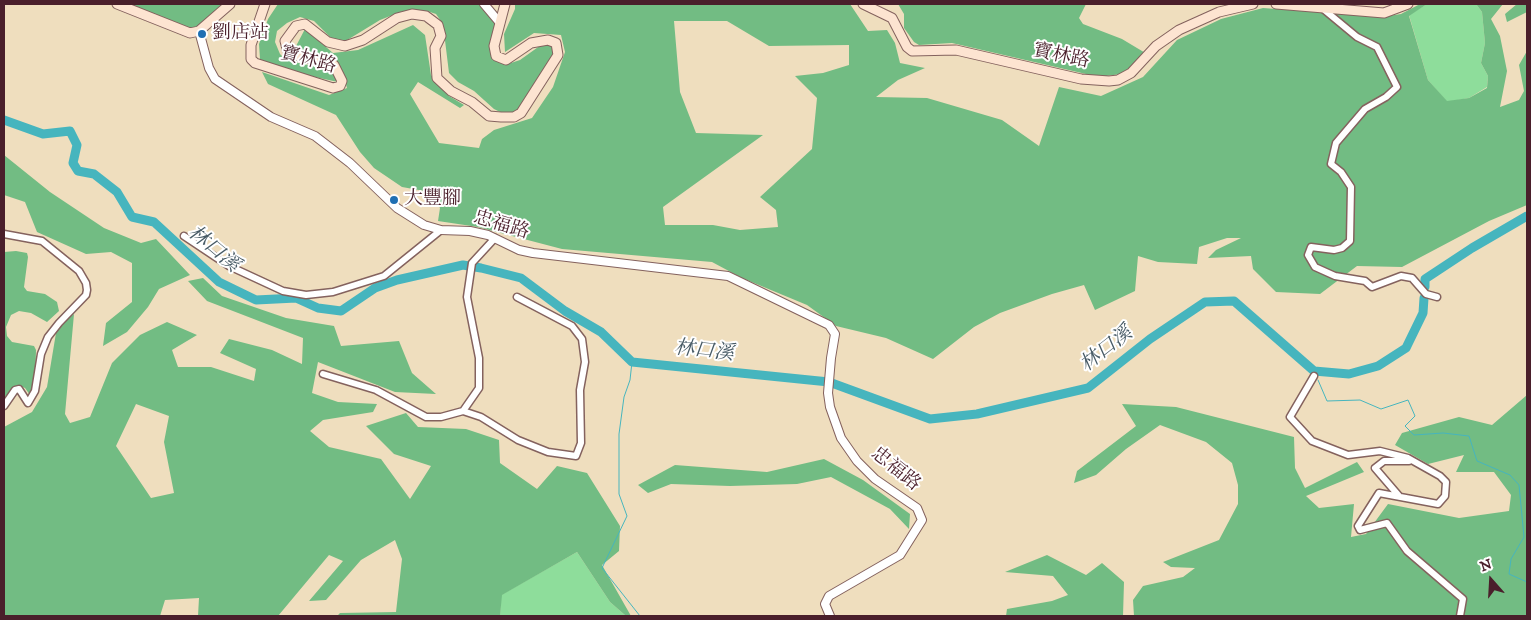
<!DOCTYPE html>
<meta charset="utf-8">
<style>
body{margin:0}
#map{position:relative;width:1531px;height:620px;overflow:hidden;background:#efdebe;font-family:"IM FELL DW Pica",serif}
canvas{display:block}
.frame{position:absolute;inset:0;border:5px solid #4a1f2b;pointer-events:none}
.north{position:absolute;left:1466px;top:555px;width:50px;height:50px;-webkit-text-stroke:4px #fff;paint-order:stroke;rotate:341deg;font-size:14px;font-weight:700;line-height:20px;text-align:center;color:#4a1f2b}
.north::after{content:'';display:block;margin:auto;width:18px;height:22px;background:#4a1f2b;clip-path:polygon(50% 0,100% 100%,50% 72%,0 100%)}
</style>
<div id="map">
<canvas width="1531" height="620"></canvas>
<div class="frame"></div>
<div class="north">N</div>
</div>
<script>
const g = document.querySelector('canvas').getContext('2d');
g.lineJoin = 'round';
function paint(path, color) { g.fillStyle = color; g.fill(path, 'evenodd'); }
const shape = rows => new Path2D(rows.map(r => 'M' + r).join(''));
function trace(path, color, width, dash) { g.strokeStyle = color; g.lineWidth = width; g.lineCap = dash ? 'butt' : 'round'; g.setLineDash(dash || []); g.stroke(path); }
function write(font, color, halo, rows, align = 'center') {
  g.font = font + ' "IM FELL DW Pica","Noto Serif TC",serif'; g.lineWidth = 4; g.setLineDash([]); g.textBaseline = 'middle'; g.strokeStyle = halo; g.fillStyle = color; for (const [text, x, y, turn = 0] of rows) {
    g.save(); g.translate(x, y); g.rotate((+turn || 0) * Math.PI / 180); g.textAlign = isNaN(turn) ? turn : align; if (halo) g.strokeText(text, 0, 0); g.fillText(text, 0, 0); g.restore();
  }
}
const green = shape([
 [1427,4,1476,4,1482,12,1485,43,1481,63,1488,76,1487,87,1469,98,1447,102,1428,80,1409,15],
 [577,552,610,602,626,616,500,616,501,595]
]);
const forest = shape([
 [120,4,237,4,192,32],
 [278,4,479,4,496,20,496,41,502,62,508,64,520,60,541,45,547,44,553,46,557,54,523,109,511,113,502,113,494,109,474,91,458,82,449,73,443,24,436,14,427,11,403,11,380,20,344,42,335,42,314,21,300,17,287,23,277,31,275,42,280,54,286,60,335,71,338,82,268,67,260,59,259,44,268,19],
 [515,4,850,4,868,31,887,30,895,43,900,63,925,68,898,80,876,97,927,98,1002,120,1039,146,1059,87,1101,96,1143,77,1177,40,1221,19,1263,8,1382,17,1401,14,1420,4,1427,4,1409,16,1428,80,1447,101,1469,98,1487,88,1488,76,1481,63,1485,43,1482,12,1476,4,1503,4,1491,19,1500,36,1507,71,1500,107,1519,100,1524,91,1519,65,1527,51,1527,205,1489,221,1402,267,1357,266,1320,294,1276,292,1253,269,1251,256,1208,258,1216,250,1241,238,1227,238,1199,247,1197,264,1158,262,1138,256,1135,291,1095,310,1084,285,1052,294,1000,313,974,327,933,359,886,338,836,326,807,305,742,278,712,262,562,249,478,227,438,221,440,208,430,192,402,187,374,168,360,152,336,115,268,84,262,72,329,95,347,88,344,78,333,60,295,48,305,29,333,53,358,50,413,25,425,35,431,75,449,96,464,105,460,108,418,82,410,94,439,143,479,148,482,139,494,130,532,118,553,87,565,52,561,35,534,33,505,52,504,34,515,9],
 [674,21,727,21,769,46,849,45,849,65,823,73,795,76,817,98,812,149,760,197,776,210,778,227,740,230,713,225,665,225,663,207,763,135,696,133,680,92],
 [898,4,1086,4,1079,18,1083,24,1122,39,1147,54,1128,73,1099,77,952,43,919,45,914,42,904,28,904,14],
 [1517,4,1527,4,1527,12,1507,22,1505,14],
 [4,155,50,192,104,228,141,243,156,239,190,275,159,289,148,307,127,332,103,346,106,323,132,302,132,263,111,252,86,254,37,232,25,202,4,195],
 [16,251,27,253,28,257,24,287,27,291,45,294,57,302,59,311,47,322,31,313,19,311,11,315,6,327,7,336,12,342,34,346,36,350,35,389,30,395,25,388,18,385,4,400,4,252],
 [203,278,222,296,286,318,334,326,341,346,399,341,412,373,436,394,395,392,318,362,312,393,338,402,377,404,373,412,323,420,310,431,329,447,381,459,410,499,431,466,394,454,366,426,406,413,418,427,466,429,499,440,500,463,537,489,557,466,587,473,620,526,619,551,602,565,631,616,626,616,610,602,577,552,502,595,500,616,337,616,340,613,396,612,402,559,395,540,361,560,326,600,309,601,343,561,329,555,278,616,198,616,199,598,165,600,160,616,4,616,4,427,32,412,47,387,57,327,74,314,65,414,70,423,90,417,112,363,140,335,167,322,197,335,172,350,178,367,211,367,254,381,256,369,220,353,229,339,272,350,302,364,303,338,207,301,188,281],
 [136,404,169,416,164,442,174,493,151,498,116,446],
 [1527,395,1527,616,1134,616,1133,600,1143,586,1183,577,1195,568,1171,567,1163,562,1219,540,1238,504,1238,485,1232,463,1206,442,1160,425,1126,449,1096,475,1074,483,1077,471,1136,426,1122,404,1176,407,1294,437,1295,468,1305,488,1357,462,1364,472,1306,496,1319,508,1354,504,1351,537,1366,534,1388,504,1459,518,1509,511,1511,495,1494,472,1456,472,1464,455,1428,464,1395,445,1402,433,1459,417,1492,425],
 [824,459,863,480,910,514,909,529,890,509,831,477,797,484,730,486,671,484,648,493,638,485,675,465,767,472],
 [1047,555,1086,575,1102,563,1124,582,1123,616,1006,616,1007,609,1052,601,1068,595,1053,576,1005,572]
]);
const stream = shape([
 [632,362,630,380,624,397,619,434,619,494,627,516,602,568,640,616],
 [1314,371,1314,372],
 [1318,380,1327,401,1360,400,1381,409,1408,400,1415,416,1405,426,1414,435,1443,433,1469,436,1477,461,1510,475,1519,485,1524,537,1511,559,1509,574,1527,582]
]);
const river = shape([
 [4,120,43,134,70,131,77,145,73,163,78,171,94,174,117,192,132,217,154,222,219,282,256,300,296,298,318,308,341,311,375,288,397,280,463,265,481,268,521,278,565,311,601,332,632,362,829,382,930,419,977,414,1088,388,1150,339,1205,302,1234,301,1314,371,1349,374,1378,366,1406,348,1423,313,1424,298],
 [1425,287,1425,279,1472,248,1527,216]
]);
const minor = shape([
 [1322,8,1357,37,1377,47,1397,87,1386,97,1365,109,1336,143,1331,164,1341,172,1351,187,1350,241,1342,248,1334,250,1311,247,1308,255,1315,267,1335,276,1365,281,1372,287,1401,276,1412,278,1426,294,1437,297],
 [4,234,42,241,79,271,86,283,87,290,86,295,59,323,48,337,41,354,35,391,28,403,19,389,15,390,4,406],
 [184,236,229,266,283,291,306,295,333,292,384,276,441,230],
 [323,374,376,390,426,417,441,417,463,411,481,417,518,440,548,452,576,456,581,443,580,390,585,362,582,339,572,326,517,297],
 [1314,376,1290,417,1312,441,1348,455,1380,451,1408,458,1440,476,1446,482,1445,496,1438,504,1379,493,1358,526,1360,530,1387,523,1407,551,1463,599,1460,616],
 [463,411,479,388,479,358,467,297,472,263,495,238],
 [1399,496,1375,468,1384,461,1409,461]
]);
const tertiary = shape([
 [484,4,500,23],
 [199,31,209,68,215,79,271,117,315,136,350,163,397,208,424,225,441,230,470,231,488,235,519,250,533,253,728,276,829,325,835,334,831,358,828,393,830,407,841,438,857,461,875,479,917,508,922,520,900,555,829,596,825,604,830,616]
]);
const secondary = shape([
 [117,4,190,33,199,31,230,4],
 [265,4,251,45,251,59,255,63,333,88,340,86,342,81,334,65,290,54,287,49,285,41,296,26,305,24,328,42,345,46,363,40,397,18,412,14,426,16,438,25,441,36,435,48,437,78,451,91,472,102,489,116,501,117,514,117,521,113,558,55,556,43,548,40,531,43,506,60,496,56,494,46,505,4],
 [863,4,892,18,907,47,912,51,956,50,1081,79,1109,81,1118,80,1131,73,1156,46,1179,30,1219,12,1253,4],
 [1276,4,1384,13,1408,4]
]);
const markers = [
 [202,34,5,"#1f6fb2"],
 [394,200,5,"#1f6fb2"]
];
const poiNames = [
 ["劉店站",212,34],
 ["大豐腳",404,200]
];
const streetNames = [
 ["寶林路",1061,57,12],
 ["寶林路",308,61,15],
 ["忠福路",501,226,17],
 ["忠福路",895,470,39]
];
const waterNames = [
 ["林口溪",213,250,40],
 ["林口溪",1107,350,-38],
 ["林口溪",704,352,6]
];
paint(green, '#8edd9b');
paint(forest, '#72bc83');
trace(stream, '#46b5be', 1);
trace(river, '#46b5be', 9);
trace(minor, '#84625e', 9);
trace(tertiary, '#84625e', 10);
trace(secondary, '#84625e', 11);
trace(minor, '#fff', 6);
trace(tertiary, '#fff', 8);
trace(secondary, '#fde4d1', 9);
for (const [x, y, r, color] of markers) { const dot = new Path2D(); dot.arc(x, y, r, 0, 2 * Math.PI); g.fillStyle = color; g.fill(dot); trace(dot, '#fff', 2); }
write('19px', '#4a1f2b', '#fff', poiNames, 'left');
write('19px', '#4a1f2b', '#fff', streetNames);
write('italic 20px', '#485b66', '#fff', waterNames);
</script>
